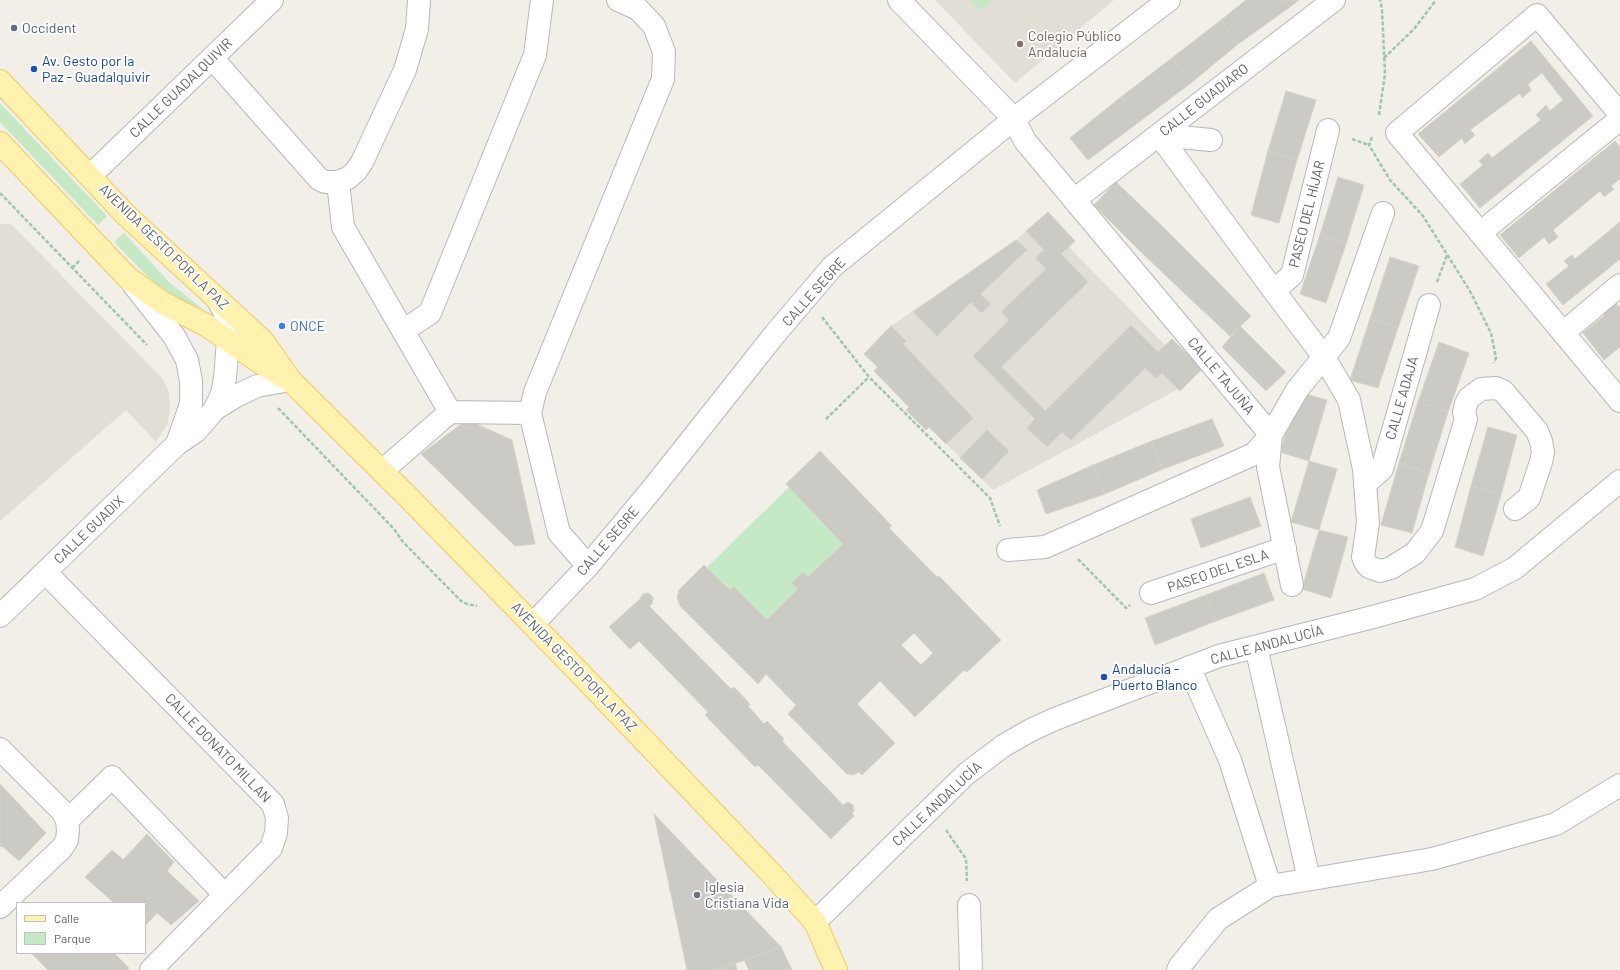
<!DOCTYPE html>
<meta charset="utf-8">
<style>
body{margin:0}
#map{position:relative;width:1620px;height:970px;overflow:hidden;background:#f1efe8;font-family:Barlow,sans-serif}
canvas{display:block}
.legend{position:absolute;left:16px;top:902px;width:130px;height:52px;box-sizing:border-box;background:#fff;border:1px solid #bfc1c3;margin:0;padding:5px 7px;list-style:none;font-size:12px;color:#5f6368}
.legend li{display:flex;align-items:center;gap:8px;height:20px}
.legend b{width:20px;border:1px solid #bfc1c3}
</style>
<div id="map">
<canvas width="1620" height="970"></canvas>
<ul class="legend">
<li><b style="height:5px;background:#fff2af"></b>Calle</li>
<li><b style="height:11px;background:#c5e8c5"></b>Parque</li>
</ul>
</div>
<script>
const g = document.querySelector('canvas').getContext('2d');
g.lineJoin = 'round';
function paint(path, color) { g.fillStyle = color; g.fill(path, 'evenodd'); }
const shape = rows => new Path2D(rows.map(r => 'M' + r).join(''));
function trace(path, color, width, dash) { g.strokeStyle = color; g.lineWidth = width; g.lineCap = dash ? 'butt' : 'round'; g.setLineDash(dash || []); g.stroke(path); }
function write(font, color, halo, rows, align = 'center') {
  g.font = font + ' Barlow,sans-serif'; g.lineWidth = 3.5; g.setLineDash([]); g.textBaseline = 'middle'; g.strokeStyle = halo; g.fillStyle = color; for (const [text, x, y, turn = 0] of rows) {
    g.save(); g.translate(x, y); g.rotate((+turn || 0) * Math.PI / 180); g.textAlign = isNaN(turn) ? turn : align; if (halo) g.strokeText(text, 0, 0); g.fillText(text, 0, 0); g.restore();
  }
}
const education = shape([
 [935,0,1114,0,1015,83],
 [1048,212,1075,241,1069,247,1165,345,1172,339,1202,369,1180,391,1178,389,993,490,929,427,926,430,906,410,909,407,874,371,878,367,864,354,891,326,1016,240],
 [0,224,11,224,163,379,169,393,170,408,168,423,156,442,126,410,0,521]
]);
const green = shape([
 [971,0,991,0,981,10],
 [0,103,107,216,98,225,0,122],
 [124,233,171,284,203,309,179,300,165,291,150,279,114,242],
 [789,487,843,544,808,577,803,572,791,583,798,589,767,620,734,587,730,590,707,567]
]);
const building = shape([
 [1246,0,1284,0,1290,7,1238,44,1221,20,1246,0],
 [1284,0,1299,0,1290,7,1284,0],
 [1221,20,1238,44,1191,83,1172,58,1221,20],
 [1531,41,1593,116,1480,208,1460,184,1483,165,1479,161,1488,153,1492,158,1541,120,1536,115,1546,105,1550,111,1563,100,1542,73,1528,84,1531,90,1522,98,1520,93,1470,130,1475,135,1465,144,1462,138,1439,157,1418,134,1531,41],
 [1172,58,1191,83,1139,122,1121,97,1172,58],
 [1286,91,1316,100,1297,160,1268,151,1286,91],
 [1121,97,1139,122,1088,160,1070,138,1121,97],
 [1615,141,1620,147,1620,179,1611,186,1614,189,1604,197,1600,191,1553,230,1558,237,1549,244,1544,237,1519,258,1500,235,1615,141],
 [1268,151,1297,160,1279,223,1251,215,1268,151],
 [1338,177,1364,185,1346,244,1320,235,1338,177],
 [1116,182,1161,225,1138,249,1094,205,1116,182],
 [1048,212,1075,241,1061,254,1088,282,1001,367,1045,411,1131,325,1158,352,1172,339,1202,369,1180,391,1162,373,1156,378,1145,368,1071,440,1062,432,1047,447,1027,428,1035,419,973,356,1009,320,1001,312,1046,269,1036,258,1044,250,1026,231,1048,212],
 [1620,222,1620,259,1563,305,1546,284,1569,266,1564,261,1572,255,1575,259,1620,222],
 [1161,225,1206,270,1183,292,1138,249,1161,225],
 [1320,235,1346,244,1326,303,1300,294,1320,235],
 [1016,240,1027,250,980,294,991,304,981,313,971,302,937,336,913,312,1016,240],
 [1390,257,1419,266,1398,328,1370,319,1390,257],
 [1206,270,1251,316,1230,336,1183,292,1206,270],
 [1614,301,1619,307,1620,306,1620,347,1604,360,1583,333,1605,315,1601,311,1614,301],
 [1370,319,1398,328,1378,388,1350,380,1370,319],
 [891,326,906,341,903,344,973,418,946,444,929,427,926,430,906,410,909,407,874,371,878,367,864,354,891,326],
 [1240,326,1286,372,1266,391,1222,347,1240,326],
 [1439,342,1469,353,1448,412,1418,402,1439,342],
 [1299,392,1327,400,1309,461,1280,452,1299,392],
 [1418,402,1448,412,1429,473,1399,463,1418,402],
 [1212,419,1224,446,1163,469,1152,441,1212,419],
 [467,420,512,440,535,544,515,546,421,454,467,420],
 [1488,427,1517,435,1501,495,1471,486,1488,427],
 [987,430,1009,451,982,479,960,458,987,430],
 [1152,441,1163,469,1105,494,1093,465,1152,441],
 [820,451,892,526,889,528,937,577,939,576,1001,640,967,672,964,670,915,717,880,681,857,704,895,743,862,775,859,772,853,775,847,774,788,714,796,705,766,674,758,684,680,606,677,597,679,590,704,565,730,590,734,587,767,620,798,589,791,583,803,572,808,577,843,544,786,484,820,451],
 [914,633,933,653,921,665,901,645,914,633],
 [1309,461,1337,469,1319,530,1291,522,1309,461],
 [1399,463,1429,473,1412,533,1381,525,1399,463],
 [1093,465,1105,494,1046,514,1037,490,1093,465],
 [1471,486,1501,495,1483,556,1455,547,1471,486],
 [1250,497,1261,526,1201,548,1191,519,1250,497],
 [1319,530,1348,537,1331,598,1302,589,1319,530],
 [1264,573,1274,600,1216,621,1206,595,1264,573],
 [648,593,652,596,653,599,652,604,649,606,731,689,734,687,750,704,748,706,764,724,767,721,784,739,782,741,843,805,848,802,853,805,854,810,852,814,854,816,831,839,758,765,755,767,705,715,708,712,639,641,630,649,609,627,640,599,643,594,648,593],
 [1206,595,1216,621,1155,645,1145,618,1206,595],
 [0,784,46,833,19,861,2,846,0,847,0,784],
 [654,814,781,947,717,970,687,970,654,814],
 [147,834,174,862,167,871,199,901,171,925,157,913,145,926,145,903,114,903,85,877,112,850,123,860,147,834],
 [781,947,792,970,749,970,744,960,781,947],
 [31,953,114,953,129,968,127,970,48,970,31,953],
 [735,963,737,970,718,970,735,963]
]);
const path = shape([
 [1384,58,1414,29,1436,0],
 [1379,115,1385,74,1382,9,1380,0],
 [1372,137,1369,145,1390,180,1423,216,1470,291,1491,333,1496,358,1494,363],
 [1352,139,1369,145],
 [0,193,147,345],
 [72,268,79,261],
 [1437,282,1447,255],
 [822,317,869,377,990,498,1000,526],
 [278,408,394,529,403,542,461,601,467,604,477,606],
 [826,419,869,377],
 [1078,559,1126,608,1130,605],
 [946,830,966,859,967,881]
]);
const minor = shape([
 [899,0,1014,119,1025,141,1271,435,1268,467,1292,585],
 [212,58,319,179,325,182,338,182,348,178,356,171,362,162,405,70,417,29,419,0],
 [1620,114,1537,15,1397,133,1620,401],
 [1159,135,1274,291,1324,357,1349,400,1364,469,1368,523,1363,557,1365,562,1369,567,1380,571,1391,568,1415,553,1432,531,1466,419,1464,412,1466,404,1469,398,1481,389,1496,388,1503,391,1537,431,1541,441,1543,452,1541,462,1529,498,1515,509],
 [1159,135,1211,140],
 [90,176,272,0],
 [338,182,343,227,450,412,530,413],
 [1074,200,1334,0],
 [1480,233,1620,119],
 [133,284,174,336,187,360,191,381,191,404,177,444],
 [1274,291,1292,275,1328,130],
 [403,331,430,313,535,55,542,0],
 [1563,333,1620,285],
 [215,409,222,394,225,378,228,341,228,326,224,311,217,299],
 [382,471,450,412],
 [1365,484,1382,469,1429,305],
 [1008,550,1045,547,1254,454,1271,435,1297,390,1339,338,1383,213],
 [588,566,559,533,530,413,535,392,663,79,664,52,654,26,638,9,618,0],
 [45,572,273,804,277,818,276,833,271,848,151,970],
 [1151,593,1285,548],
 [0,616,177,444,196,431,215,409,236,396,257,386,290,380],
 [533,624,588,566,653,488,775,334,832,267,1014,119,1169,0],
 [1256,647,1309,879],
 [1189,667,1230,760,1270,886],
 [0,749,63,812,67,821,68,830,67,840,62,848,0,907],
 [67,821,112,777,225,895],
 [969,905,971,970],
 [815,922,966,774,1003,746,1031,730,1055,719,1219,656,1373,617,1475,589,1515,568,1620,481],
 [1178,970,1180,966,1218,919,1270,886,1432,859,1556,824,1620,785]
]);
const major = shape([
 [0,81,126,215,263,341,290,380,410,499,574,667,768,870,815,922,836,970],
 [0,143,128,278,165,304,206,325,258,361,284,377]
]);
const markers = [
 [14,28,4,"#5c6f8a"],
 [1020,44,4,"#8d6e63"],
 [34,69,4,"#1a4fb4"],
 [282,326,4,"#3f7fe0"],
 [1104,677,4,"#1a4fb4"],
 [697,895,4,"#6b7280"]
];
const serviceNames = [
 ["Occident",22,28]
];
const educationNames = [
 ["Colegio Público",1028,36],
 ["Andalucía",1028,52]
];
const transitNames = [
 ["Av. Gesto por la",42,61],
 ["Paz - Guadalquivir",42,77],
 ["Andalucía -",1112,669],
 ["Puerto Blanco",1112,685]
];
const streetNames = [
 ["CALLE GUADALQUIVIR",181,88,-44],
 ["CALLE GUADIARO",1204,100,-38],
 ["PASEO DEL HÍJAR",1307,214,-76],
 ["AVENIDA GESTO POR LA PAZ",164,247,44],
 ["CALLE SEGRE",814,292,-48],
 ["CALLE TAJUÑA",1221,376,50],
 ["CALLE ADAJA",1402,398,-74],
 ["CALLE GUADIX",89,530,-44],
 ["CALLE SEGRE",608,541,-49],
 ["PASEO DEL ESLA",1218,571,-19],
 ["CALLE ANDALUCÍA",1267,645,-15],
 ["AVENIDA GESTO POR LA PAZ",574,667,46],
 ["CALLE DONATO MILLAN",218,748,46],
 ["CALLE ANDALUCÍA",937,804,-43]
];
const shopNames = [
 ["ONCE",290,326]
];
const worshipNames = [
 ["Iglesia",705,887],
 ["Cristiana Vida",705,903]
];
paint(education, '#e1ded6');
paint(green, '#c5e8c5');
paint(building, '#cccac5');
trace(building, '#d6d1c6', 1);
trace(minor, '#b5b8bc', 24);
trace(major, '#f2c960', 24);
trace(path, '#9cc7a9', 2.5, [4, 2]);
trace(minor, '#fff', 22);
trace(major, '#fff2af', 22);
for (const [x, y, r, color] of markers) { const dot = new Path2D(); dot.arc(x, y, r, 0, 2 * Math.PI); g.fillStyle = color; g.fill(dot); trace(dot, '#fff', 1.5); }
write('14px', '#4e5e75', '#fff', serviceNames, 'left');
write('14px', '#785e54', '#fff', educationNames, 'left');
write('14px', '#164399', '#fff', transitNames, 'left');
write('14px', '#5f6368', '#fff', streetNames);
write('14px', '#366cbe', '#fff', shopNames, 'left');
write('14px', '#5b616d', '#fff', worshipNames, 'left');
</script>
